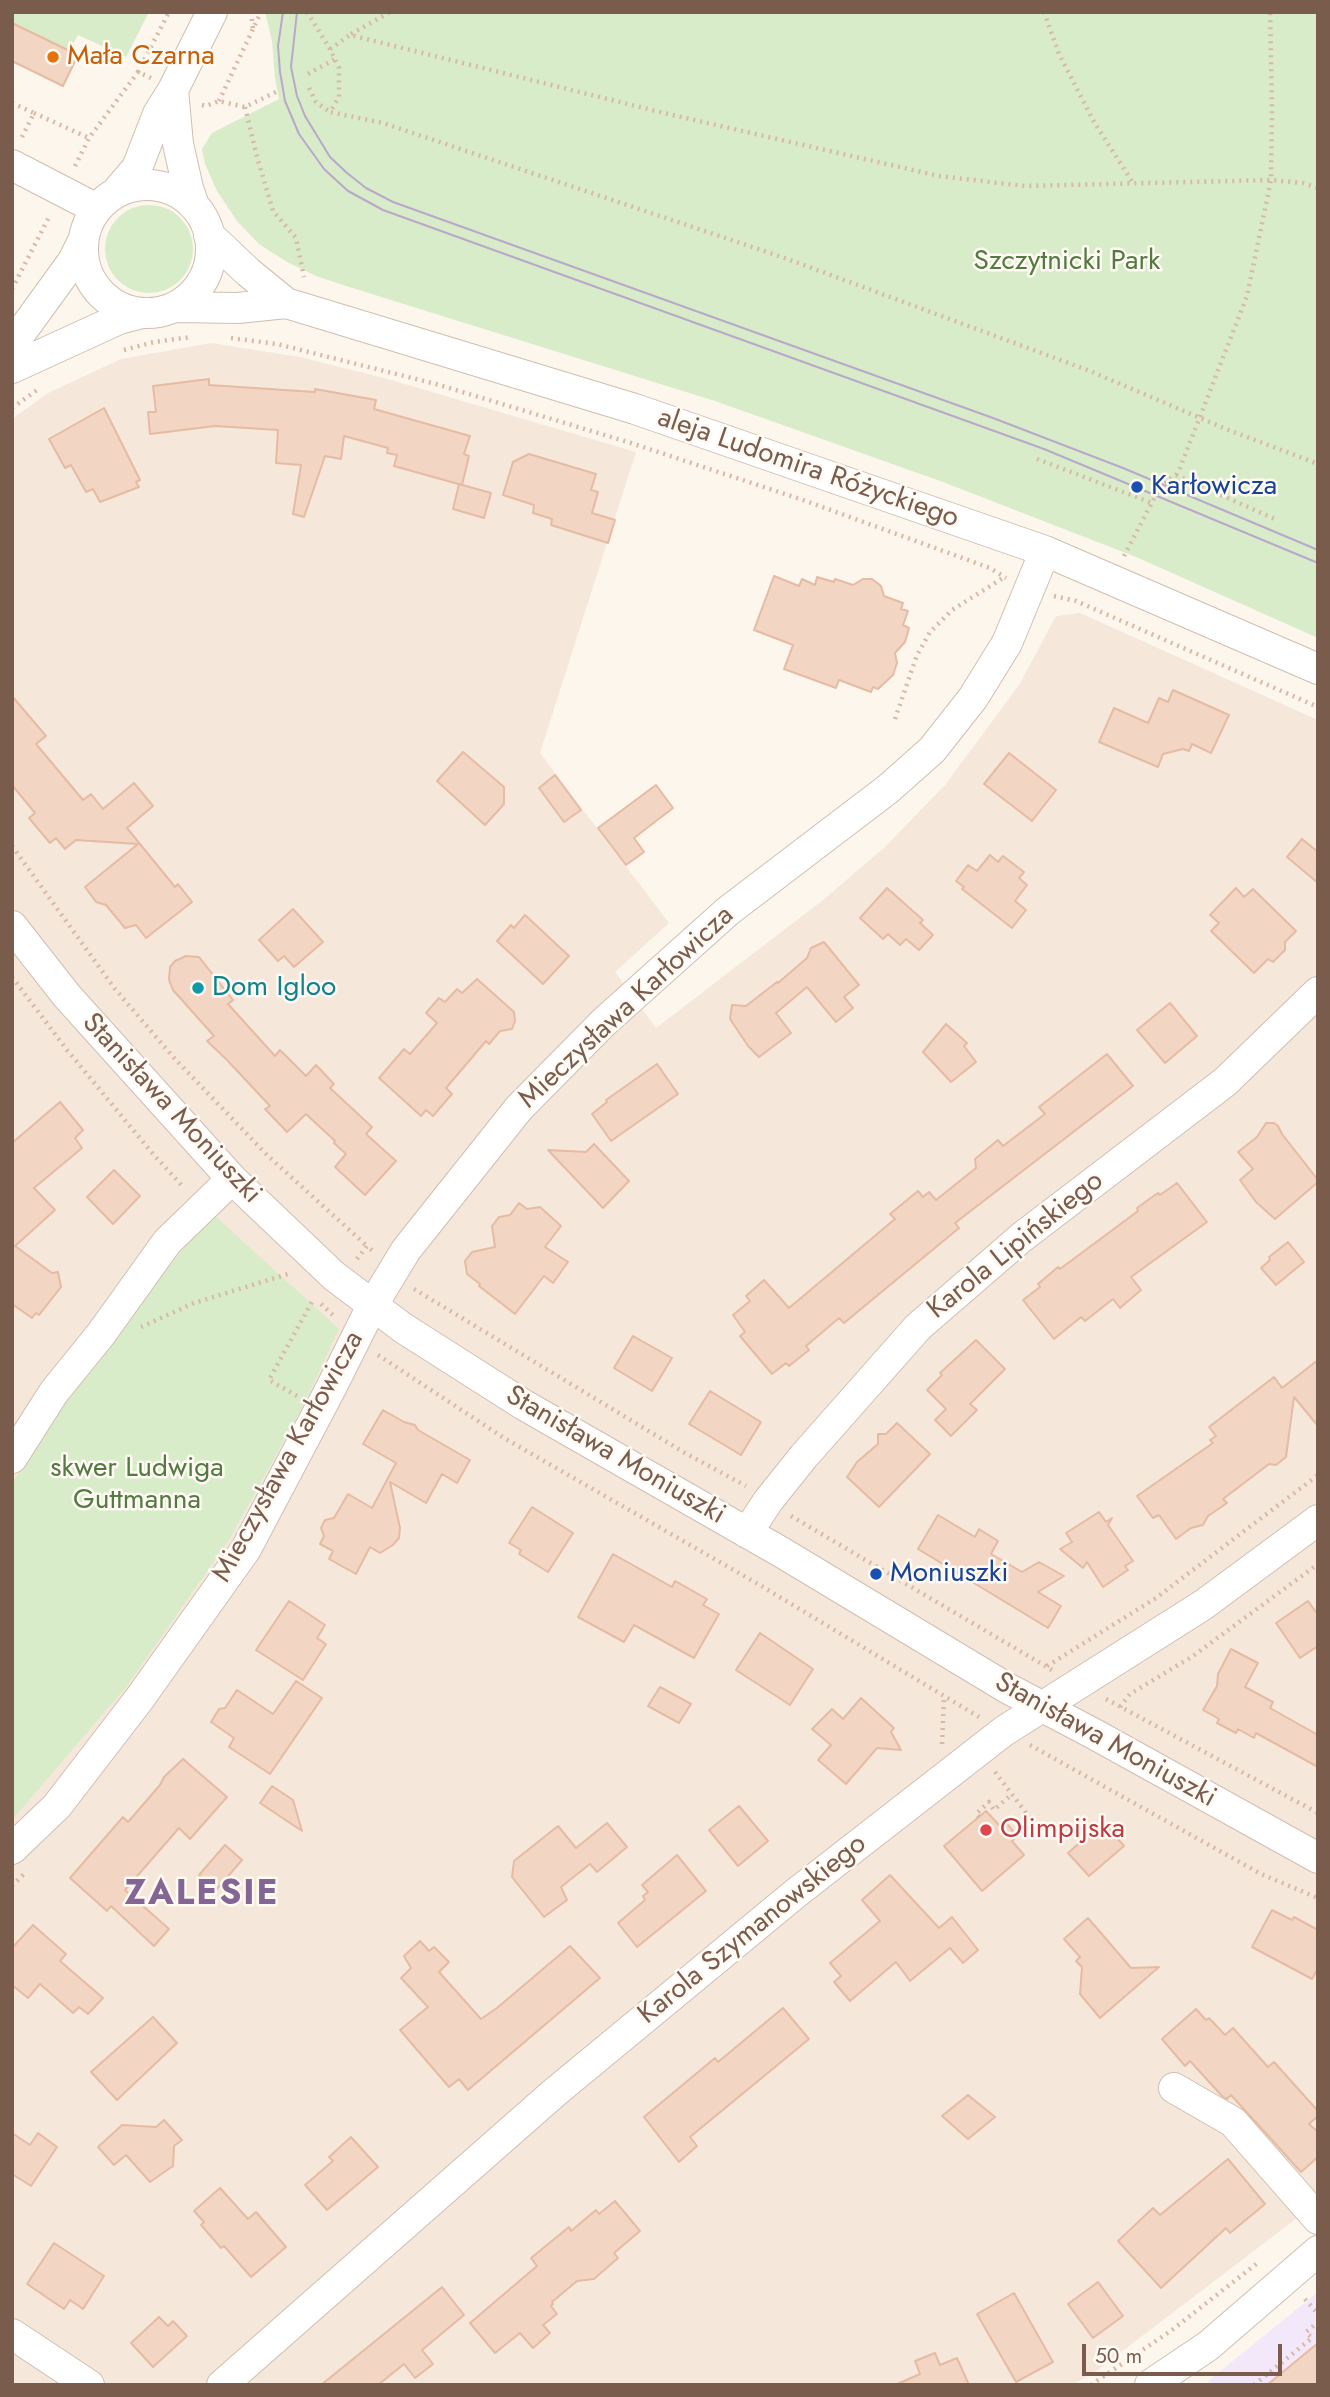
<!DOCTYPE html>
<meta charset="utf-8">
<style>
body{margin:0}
#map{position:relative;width:1330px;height:2397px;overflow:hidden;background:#fdf6ec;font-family:Jost,sans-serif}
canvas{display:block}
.frame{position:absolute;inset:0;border:14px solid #7a5c4d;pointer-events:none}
.scale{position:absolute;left:1082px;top:2344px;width:200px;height:32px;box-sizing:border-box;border:4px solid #7a5c4d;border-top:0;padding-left:9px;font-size:21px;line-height:24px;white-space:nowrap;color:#7a5c4d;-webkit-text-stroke:5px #fffaf3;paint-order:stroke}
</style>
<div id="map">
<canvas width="1330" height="2397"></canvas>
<div class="frame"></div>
<div class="scale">50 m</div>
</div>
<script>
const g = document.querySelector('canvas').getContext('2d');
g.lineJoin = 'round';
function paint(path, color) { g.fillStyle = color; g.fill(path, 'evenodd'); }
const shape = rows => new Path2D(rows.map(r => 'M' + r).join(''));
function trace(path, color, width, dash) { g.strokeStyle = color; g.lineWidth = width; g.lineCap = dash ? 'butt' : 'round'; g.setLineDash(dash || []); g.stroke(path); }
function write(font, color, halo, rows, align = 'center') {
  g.font = font + ' Jost,sans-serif'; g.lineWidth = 5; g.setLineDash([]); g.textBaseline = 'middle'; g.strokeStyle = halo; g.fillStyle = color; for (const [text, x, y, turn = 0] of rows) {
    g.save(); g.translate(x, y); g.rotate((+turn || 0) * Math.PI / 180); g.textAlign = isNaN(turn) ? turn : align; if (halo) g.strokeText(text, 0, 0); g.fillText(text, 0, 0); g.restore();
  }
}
const residential = shape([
 [211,343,300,357,388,379,636,452,540,753,669,923,615,972,656,1028,823,900,885,847,945,785,1019,685,1056,616,1080,613,1318,720,1318,2202,1099,2369,1072,2385,12,2385,12,419,48,393,121,359]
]);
const education = shape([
 [1318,2292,1318,2385,1211,2385,1208,2381]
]);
const green = shape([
 [12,12,149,12,126,57,78,35,69,51,12,23],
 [265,12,1318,12,1318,638,1136,557,943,482,715,401,346,286,316,276,287,262,259,244,237,221,217,191,205,164,202,149,212,133,279,99,275,78,272,41],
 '105 249a44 44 0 1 1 88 0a44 44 0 1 1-88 0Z',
 [213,1214,339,1329,303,1406,229,1540,126,1687,12,1820,12,1483,59,1408,163,1273]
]);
const building = shape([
 [12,23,78,55,63,86,12,61,12,23],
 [209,379,209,385,315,392,315,389,376,400,374,409,470,436,464,454,469,456,462,485,394,466,397,455,387,453,388,448,344,436,341,459,325,456,304,517,293,514,301,465,276,463,278,430,215,426,150,434,148,412,156,412,153,386,209,379],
 [104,408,140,480,136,482,139,487,100,502,93,489,86,492,71,465,65,468,49,439,104,408],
 [529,454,596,474,591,490,598,492,592,513,615,520,608,543,551,525,552,519,533,513,534,505,503,495,513,462,529,454],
 [459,484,491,493,484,518,453,509,459,484],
 [774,576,799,586,802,579,815,585,817,577,834,582,835,579,853,585,863,579,872,579,881,586,884,596,903,603,901,609,908,611,903,625,909,628,905,642,895,653,897,663,893,675,878,689,873,687,871,692,839,680,836,688,784,669,793,645,754,630,774,576],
 [1173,690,1229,715,1211,753,1192,744,1189,751,1183,749,1163,754,1158,767,1099,742,1114,708,1148,723,1159,698,1168,702,1173,690],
 [12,696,46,736,36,744,83,800,91,794,103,809,134,783,153,806,127,828,175,887,178,884,192,902,146,938,136,925,125,928,106,905,96,902,85,887,138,844,76,840,65,849,56,838,50,843,29,818,35,813,12,785,12,696],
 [463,752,504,787,504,804,485,825,437,781,463,752],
 [1009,753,1056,790,1032,821,984,784,1009,753],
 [555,775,581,810,564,822,539,788,555,775],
 [656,785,673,808,634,838,644,852,626,865,598,828,656,785],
 [1302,839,1318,852,1318,883,1287,857,1302,839],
 [990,855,998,862,1003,856,1024,872,1019,878,1027,885,1015,901,1026,910,1012,928,962,889,964,887,956,881,968,865,977,871,990,855],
 [887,888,923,920,920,923,933,935,919,950,906,939,900,945,888,934,883,939,860,918,887,888],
 [1236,888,1244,897,1253,889,1296,931,1285,942,1285,950,1273,962,1268,959,1254,973,1211,931,1219,923,1210,915,1236,888],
 [293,909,323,942,294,967,284,956,278,961,259,940,293,909],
 [525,915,569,956,543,984,497,941,511,925,514,928,525,915],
 [824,942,859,985,844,997,853,1008,836,1022,807,987,776,1013,791,1033,759,1057,748,1046,730,1019,732,1005,746,1006,777,982,778,983,807,958,811,948,824,942],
 [186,956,199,957,233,1000,228,1004,275,1056,280,1050,306,1076,316,1065,334,1084,330,1088,372,1127,366,1134,396,1161,365,1195,335,1167,346,1154,334,1143,335,1141,306,1114,287,1132,265,1109,270,1106,227,1060,207,1041,214,1036,173,990,169,980,170,967,175,961,186,956],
 [477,979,514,1012,515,1021,512,1029,500,1031,489,1044,486,1041,446,1088,452,1094,433,1116,426,1110,421,1116,379,1078,404,1049,410,1054,437,1023,426,1013,439,998,445,1002,457,989,462,993,477,979],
 [1170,1003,1197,1036,1165,1063,1137,1030,1170,1003],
 [946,1024,967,1043,964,1046,976,1062,951,1082,923,1052,946,1024],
 [1107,1054,1133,1086,955,1223,959,1228,844,1323,839,1318,806,1346,809,1350,789,1366,786,1363,772,1374,740,1336,745,1332,733,1315,750,1301,746,1296,764,1280,789,1308,895,1219,890,1214,918,1191,923,1197,929,1192,936,1200,976,1168,975,1159,998,1140,1003,1146,1045,1114,1039,1107,1107,1054],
 [657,1064,678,1094,611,1141,592,1114,607,1102,606,1100,657,1064],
 [60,1102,83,1130,75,1138,82,1148,34,1188,55,1210,15,1246,52,1273,58,1272,61,1287,39,1315,36,1313,32,1318,12,1304,12,1143,60,1102],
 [1266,1123,1274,1123,1278,1126,1282,1134,1318,1180,1318,1182,1275,1219,1256,1202,1240,1180,1253,1169,1238,1152,1257,1137,1266,1123],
 [594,1144,629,1181,603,1208,548,1150,586,1152,594,1144],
 [114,1170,140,1196,113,1224,87,1197,114,1170],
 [1177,1183,1207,1222,1131,1277,1141,1290,1120,1308,1113,1299,1085,1321,1081,1317,1054,1339,1023,1300,1040,1287,1038,1284,1058,1267,1060,1269,1138,1211,1137,1208,1148,1200,1158,1193,1160,1195,1177,1183],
 [519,1203,527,1209,540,1207,561,1226,545,1247,568,1262,553,1283,544,1276,515,1314,479,1286,480,1284,467,1274,465,1261,472,1252,495,1247,492,1226,499,1217,510,1215,519,1203],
 [1288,1242,1304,1262,1276,1285,1261,1268,1270,1260,1269,1257,1288,1242],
 [633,1336,672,1358,652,1391,614,1368,633,1336],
 [976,1340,1005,1369,970,1404,977,1410,951,1436,935,1420,946,1409,927,1390,942,1375,940,1373,976,1340],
 [1318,1360,1318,1426,1294,1397,1286,1457,1276,1465,1269,1464,1223,1499,1227,1503,1208,1516,1203,1525,1191,1528,1176,1539,1159,1515,1153,1518,1137,1496,1213,1443,1210,1440,1216,1436,1209,1427,1274,1377,1282,1388,1318,1360],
 [710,1391,761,1422,741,1455,689,1424,710,1391],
 [383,1410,404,1422,415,1425,418,1430,470,1460,457,1483,442,1474,426,1503,390,1482,400,1528,399,1538,393,1545,380,1553,370,1547,356,1574,329,1559,333,1551,320,1544,324,1536,321,1528,325,1520,334,1518,348,1494,372,1508,396,1463,363,1444,383,1410],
 [897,1423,930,1454,879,1507,847,1477,857,1462,878,1444,878,1434,886,1434,897,1423],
 [532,1507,573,1533,548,1572,519,1554,521,1550,509,1543,532,1507],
 [1099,1512,1106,1522,1112,1518,1108,1525,1133,1561,1125,1566,1128,1570,1103,1587,1087,1562,1083,1568,1060,1549,1072,1542,1066,1533,1099,1512],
 [938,1515,975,1537,979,1529,998,1541,991,1554,1022,1572,1039,1562,1064,1576,1038,1592,1061,1606,1048,1628,918,1549,938,1515],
 [613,1554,672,1587,675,1581,707,1599,703,1605,719,1614,694,1658,634,1625,624,1642,578,1617,613,1554],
 [289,1601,325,1625,317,1638,326,1644,303,1680,256,1650,289,1601],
 [1308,1601,1318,1615,1318,1646,1300,1658,1276,1623,1308,1601],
 [760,1633,813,1669,790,1705,736,1670,760,1633],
 [1231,1649,1258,1663,1245,1687,1273,1702,1270,1708,1318,1735,1318,1767,1256,1733,1254,1738,1238,1729,1236,1733,1217,1723,1219,1719,1203,1710,1217,1686,1218,1674,1231,1649],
 [296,1681,322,1698,270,1774,229,1747,234,1738,211,1722,219,1709,225,1708,237,1690,273,1714,296,1681],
 [660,1687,691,1704,679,1723,648,1706,660,1687],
 [861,1698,894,1728,891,1732,901,1750,877,1748,846,1784,818,1760,831,1745,812,1729,832,1709,843,1719,861,1698],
 [183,1759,227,1797,190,1839,179,1828,125,1890,169,1929,154,1946,111,1906,107,1911,70,1878,123,1817,128,1822,160,1785,164,1777,183,1759],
 [272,1786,293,1800,302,1831,260,1803,272,1786],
 [739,1806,768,1841,738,1866,709,1830,739,1806],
 [986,1811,999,1825,1004,1820,1017,1836,1012,1841,1024,1855,982,1891,944,1846,986,1811],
 [1103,1822,1124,1846,1089,1876,1068,1853,1103,1822],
 [607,1823,627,1847,597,1872,590,1864,561,1887,567,1900,544,1917,512,1877,514,1861,558,1826,576,1848,607,1823],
 [225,1845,242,1860,216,1890,199,1875,225,1845],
 [677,1855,706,1891,637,1947,618,1923,645,1900,643,1896,648,1892,642,1885,677,1855],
 [890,1875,939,1928,952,1917,978,1950,963,1963,950,1948,910,1981,896,1962,850,2001,834,1982,841,1976,830,1963,880,1921,862,1900,890,1875],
 [1272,1910,1292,1920,1294,1917,1318,1930,1318,1968,1312,1979,1252,1947,1272,1910],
 [1088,1918,1131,1968,1159,1967,1100,2018,1080,1994,1082,1967,1076,1961,1080,1957,1064,1939,1088,1918],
 [33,1925,66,1954,60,1961,103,1998,88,2014,79,2007,73,2013,40,1984,28,1998,12,1985,12,1948,33,1925],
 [420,1941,429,1951,434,1947,449,1962,439,1972,481,2019,497,2008,570,1946,600,1978,468,2090,459,2079,449,2087,400,2030,428,2007,401,1978,411,1968,404,1956,420,1941],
 [783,2008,809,2039,690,2137,697,2146,679,2162,644,2117,715,2058,718,2062,783,2008],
 [1196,2009,1206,2020,1209,2018,1225,2035,1233,2028,1268,2067,1274,2062,1318,2111,1318,2116,1309,2124,1318,2132,1318,2157,1301,2172,1231,2095,1227,2099,1222,2096,1190,2061,1185,2066,1162,2039,1196,2009],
 [153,2017,177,2043,117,2100,91,2072,153,2017],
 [968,2095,995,2117,968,2139,942,2116,968,2095],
 [164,2120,182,2140,174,2146,173,2166,150,2182,126,2155,114,2165,98,2147,122,2125,156,2127,164,2120],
 [12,2133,30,2145,38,2133,57,2147,31,2186,12,2174,12,2133],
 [351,2137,378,2167,327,2210,305,2185,333,2161,329,2157,351,2137],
 [1228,2159,1265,2204,1230,2233,1226,2228,1161,2288,1118,2241,1153,2208,1160,2215,1228,2159],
 [220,2188,248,2219,256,2212,286,2247,251,2277,224,2246,221,2248,201,2225,204,2222,194,2211,220,2188],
 [615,2201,640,2231,614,2253,618,2258,594,2279,577,2281,552,2302,553,2304,551,2306,557,2314,543,2325,550,2333,533,2348,520,2333,495,2353,470,2323,537,2266,531,2258,569,2227,571,2231,596,2210,599,2214,615,2201],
 [54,2243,104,2276,83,2309,70,2300,64,2309,27,2284,54,2243],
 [1098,2282,1123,2316,1093,2338,1068,2304,1098,2282],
 [442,2287,464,2315,422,2350,433,2364,415,2378,404,2364,378,2385,321,2385,442,2287],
 [1014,2293,1053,2362,1016,2382,977,2314,1014,2293],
 [159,2317,168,2326,173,2321,187,2336,153,2367,131,2343,159,2317],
 [1318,2343,1318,2385,1267,2385,1318,2343],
 [935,2353,940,2365,957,2358,969,2385,895,2385,920,2374,915,2361,935,2353]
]);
const path = shape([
 [251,12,253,29],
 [307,12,330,49,339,68,339,97,330,112,383,123,782,257,1090,371,1226,429,1318,464],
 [1044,12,1059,54,1094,122,1133,183],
 [351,34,390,12],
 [330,49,350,35,668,114,939,176,1025,186,1271,180,1303,183,1318,188],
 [138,72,169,12],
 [308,74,335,59],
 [309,88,316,102,330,112],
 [219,101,261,12],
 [12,103,34,113,20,141],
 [202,105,206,106,219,101,245,107,276,92],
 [245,107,257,157,273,211,296,238,304,277],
 [34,113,89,138],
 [75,166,89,138,138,72,151,78],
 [12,289,50,215],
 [231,338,277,344,436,384,631,443,803,500,990,568,1006,578],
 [124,350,154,342,191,337],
 [12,408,37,390],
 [1037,459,1152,503],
 [1176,475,1277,520],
 [1124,556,1161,485,1176,475,1180,468,1247,296,1271,180,1272,107,1270,12],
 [1054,596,1076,601,1318,707],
 [895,719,917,655,930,632,952,610,1003,578],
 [12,846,115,989,175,1059,267,1155,367,1246],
 [12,977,67,1050,153,1154,184,1188],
 [357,1259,367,1246,374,1252],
 [414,1289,685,1453,746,1486],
 [321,1304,335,1317],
 [141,1327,194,1303,288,1274],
 [378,1355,504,1438,758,1584,979,1717],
 [297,1396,269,1380,314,1298],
 [791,1516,1052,1670],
 [1047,1666,1156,1598,1318,1475],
 [1106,1699,1318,1813],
 [1120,1707,1130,1694,1193,1656,1318,1564],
 [942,1744,944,1698],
 [1030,1745,1261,1874,1318,1898],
 [995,1772,1033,1822],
 [979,1817,976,1814,989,1802,994,1810,1012,1794],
 [12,1886,24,1874],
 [1305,2299,1318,2314],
 [1091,2385,1172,2330,1260,2261],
 [1254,2385,1312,2338,1306,2332,1318,2322]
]);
const minor = shape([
 [173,90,178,144,188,188,194,206],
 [12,165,95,208],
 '83 249a64 64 0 1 1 128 0a64 64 0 1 1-128 0Z',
 [119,189,137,168,158,114,173,90,212,12],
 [209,235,248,272,286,303,635,409,1045,551,1318,669],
 [177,307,238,308,286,303],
 [12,345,73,261,83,241],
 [12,368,119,319,142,313],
 [12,926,67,996,232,1179,334,1276,403,1328,524,1405,781,1552,1007,1688,1096,1735,1318,1858],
 [12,1458,54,1392,101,1334,167,1242,232,1179],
 [747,1533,768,1501,804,1456,918,1327,1022,1237,1225,1082,1318,992],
 [12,1849,57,1806,140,1698,246,1549,331,1388,372,1306,406,1250,519,1108,604,1022,728,911,888,789,932,750,973,698,1007,643,1045,551],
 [1174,2088,1233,2122,1318,2219],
 [12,2334,89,2385],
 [222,2385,554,2093,796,1893,1004,1731,1203,1605,1318,1520],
 [1150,2385,1208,2346,1318,2251]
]);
const tram = shape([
 [283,12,278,46,280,72,285,101,299,134,324,169,348,191,383,210,1044,449,1318,563],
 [297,12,291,67,297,96,305,116,330,157,347,173,366,188,393,202,993,418,1123,468,1318,550]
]);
const markers = [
 [53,57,7,"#e8710a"],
 [1137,487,7,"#1a4fb4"],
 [198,988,7,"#0f9aa8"],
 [876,1574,7,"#1a4fb4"],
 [986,1830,7,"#e0444e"]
];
const foodNames = [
 ["Mała Czarna",67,57]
];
const parkNames = [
 ["Szczytnicki Park",1067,262],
 ["skwer Ludwiga",137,1469],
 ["Guttmanna",137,1501]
];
const streetNames = [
 ["aleja Ludomira Różyckiego",808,469,19],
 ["Mieczysława Karłowicza",627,1008,-43],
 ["Stanisława Moniuszki",171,1109,47],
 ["Karola Lipińskiego",1016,1246,-39],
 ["Stanisława Moniuszki",615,1456,30],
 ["Mieczysława Karłowicza",289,1457,-61],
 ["Stanisława Moniuszki",1105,1741,29],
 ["Karola Szymanowskiego",753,1930,-39]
];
const transitNames = [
 ["Karłowicza",1151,487],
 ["Moniuszki",890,1574]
];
const cultureNames = [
 ["Dom Igloo",212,988]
];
const healthNames = [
 ["Olimpijska",1000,1830]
];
const districtNames = [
 ["ZALESIE",202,1896]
];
paint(residential, '#f5e8da');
paint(education, '#f3e8fa');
paint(green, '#d8ecc9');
paint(building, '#f3d5c3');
trace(building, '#e6bba3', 2);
trace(minor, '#d1beb0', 32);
trace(path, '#d9b8a5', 4.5, [2, 5]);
trace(minor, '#fff', 30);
trace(tram, '#b9a8c9', 2);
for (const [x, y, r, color] of markers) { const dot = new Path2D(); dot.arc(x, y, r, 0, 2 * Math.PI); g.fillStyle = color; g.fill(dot); trace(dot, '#fffaf3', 2.5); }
write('28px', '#c56008', '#fffaf3', foodNames, 'left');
write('28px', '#537a41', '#fffaf3', parkNames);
write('28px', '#7a5c4d', '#fffaf3', streetNames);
write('28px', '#164399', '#fffaf3', transitNames, 'left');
write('28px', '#0d838f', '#fffaf3', cultureNames, 'left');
write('28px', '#be3a42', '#fffaf3', healthNames, 'left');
g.letterSpacing = '2px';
write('bold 35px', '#846695', '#fffaf3', districtNames);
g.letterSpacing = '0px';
</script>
